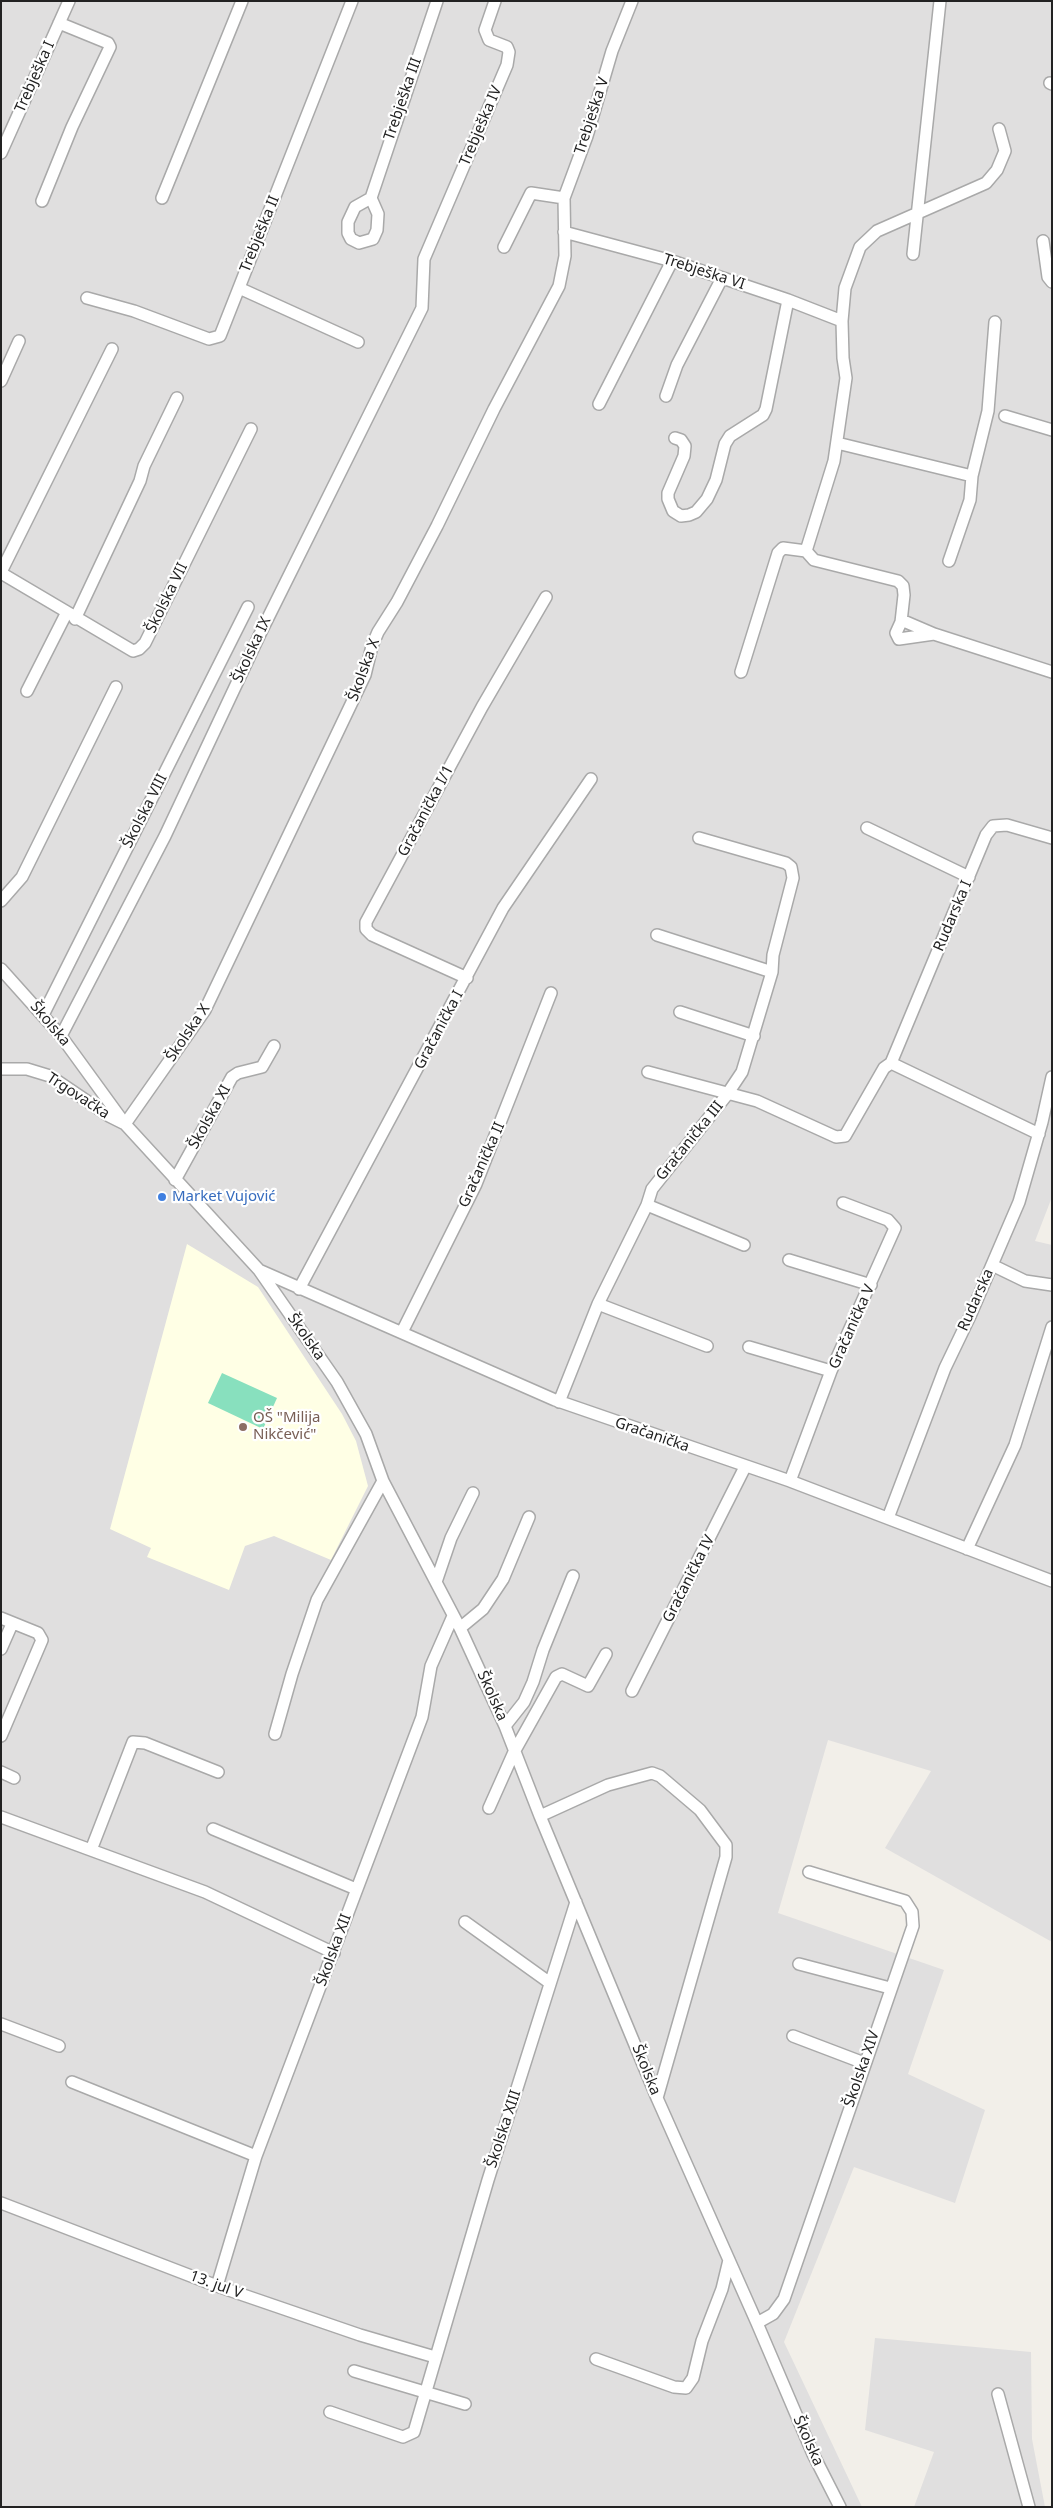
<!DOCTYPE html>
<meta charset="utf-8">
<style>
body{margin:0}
#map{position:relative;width:1053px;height:2508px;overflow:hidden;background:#f2efe9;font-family:"Noto Sans",sans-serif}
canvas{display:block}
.frame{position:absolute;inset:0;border:2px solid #222;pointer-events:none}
</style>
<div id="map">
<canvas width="1053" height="2508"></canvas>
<div class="frame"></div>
</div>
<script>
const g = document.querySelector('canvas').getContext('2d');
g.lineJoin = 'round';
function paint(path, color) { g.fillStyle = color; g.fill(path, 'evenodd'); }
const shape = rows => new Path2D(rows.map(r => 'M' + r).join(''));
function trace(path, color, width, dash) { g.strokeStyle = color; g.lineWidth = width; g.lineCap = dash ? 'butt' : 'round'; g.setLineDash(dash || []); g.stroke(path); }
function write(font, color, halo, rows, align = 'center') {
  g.font = font + ' "Noto Sans",sans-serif'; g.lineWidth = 4.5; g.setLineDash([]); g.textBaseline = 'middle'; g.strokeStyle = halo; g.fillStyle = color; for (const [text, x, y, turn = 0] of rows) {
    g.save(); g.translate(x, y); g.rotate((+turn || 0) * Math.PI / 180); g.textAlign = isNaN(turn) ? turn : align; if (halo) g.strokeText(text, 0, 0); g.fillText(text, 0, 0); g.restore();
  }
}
const residential = shape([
 [1,1,1052,1,1052,1197,1035,1241,1052,1245,1052,1942,885,1848,931,1771,828,1740,778,1913,944,1970,908,2074,985,2110,955,2203,854,2167,784,2342,862,2507,1,2507],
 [875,2338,1031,2352,1032,2439,1045,2507,914,2507,934,2452,865,2430]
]);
const education = shape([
 [187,1244,258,1287,342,1414,356,1441,368,1486,331,1560,274,1536,245,1546,229,1590,147,1557,151,1548,110,1529]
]);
const pitch = shape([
 [222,1373,277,1398,263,1429,208,1403]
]);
const street = shape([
 [1050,83,1052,84],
 [1,153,69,1],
 [162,198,242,1],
 [371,198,437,1],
 [371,198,378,214,377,230,373,239,359,243,351,239,348,233,348,222,355,207,371,198],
 [42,201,72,127,110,47,108,43,59,23],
 [564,232,672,261,788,300,842,321],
 [1043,241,1048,277,1052,282],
 [504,247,531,193,564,198],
 [913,254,940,1],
 [239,288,358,342],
 [87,298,134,311,209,339,220,336,352,1],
 [1,381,19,341],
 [666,396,677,365,722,278],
 [599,404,672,261],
 [1005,416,1052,430],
 [675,438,681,440,685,446,684,456,668,493,668,499,673,511,681,516,689,515,696,512,707,499,716,480,725,444,730,436,763,415,766,409,788,300],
 [837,443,972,476],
 [806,551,814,560,898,581,903,586,904,595,901,622],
 [949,561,970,500,972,476,988,411,995,322],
 [1,572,112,349],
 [1,573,133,651,139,649,145,643,251,429],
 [75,619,140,481,144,466,177,398],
 [934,634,899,639,896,633,901,622,906,622,934,634,1052,672],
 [741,672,778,553,783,548,806,551,834,461,846,378,843,358,842,321,845,288,860,247,877,231,986,183,997,170,1005,151,999,129],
 [27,691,66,614],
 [867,828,969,877],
 [1,901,22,877,116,687],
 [657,935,772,972],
 [1,969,61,1036,125,1124,259,1270,337,1382,366,1434,383,1481,460,1628,505,1726,540,1816,657,2098,757,2323,813,2454,840,2507],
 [467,978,372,935,366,929,366,922,482,707,546,597],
 [680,1012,754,1036],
 [43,1015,248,607],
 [61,1036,165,836,260,634,422,308,424,259,507,65,509,52,507,47,489,40,485,30,495,1],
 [891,1063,986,835,993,826,1007,825,1052,838],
 [1,1069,27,1069,50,1076,109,1116,123,1123],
 [648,1072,757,1101,836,1137,845,1136,884,1068,891,1063,1039,1134],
 [125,1124,205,1010,365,675,372,646,378,632,397,602,437,526,494,409,559,286,565,256,564,198,587,136,612,51,632,1],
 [175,1180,232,1077,238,1073,262,1067,274,1046],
 [647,1205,744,1245],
 [789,1260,871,1285],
 [992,1265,1025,1281,1052,1285],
 [261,1271,555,1400,790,1481,1052,1581],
 [299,1289,503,908,591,779],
 [598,1304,707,1346],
 [402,1332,476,1184,551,993],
 [749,1347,831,1371],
 [559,1402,598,1304,647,1205,652,1189,726,1096,742,1072,772,972,773,955,793,878,791,867,786,863,699,838],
 [790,1481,831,1371,895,1228,888,1220,843,1203],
 [888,1518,945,1368,970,1316,1019,1202,1042,1122,1052,1077],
 [967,1549,1015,1445,1052,1327],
 [436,1582,451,1538,473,1493],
 [1,1618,38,1633,42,1640,1,1736],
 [460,1628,483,1609,503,1579,529,1517],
 [1,1649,12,1624],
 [632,1691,745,1467],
 [505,1726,524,1702,533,1682,543,1650,573,1576],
 [275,1734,292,1674,317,1600,383,1481],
 [1,1772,14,1778],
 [489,1808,514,1752,556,1677,562,1674,588,1686,606,1654],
 [540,1816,608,1785,652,1773,660,1776,700,1810,726,1845,726,1857,657,2098],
 [1,1817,205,1892,334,1953],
 [213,1829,356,1889],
 [91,1850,133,1742,145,1743,218,1772],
 [465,1922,550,1983],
 [799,1964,890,1988],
 [1,2024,59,2046],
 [793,2036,864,2063],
 [72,2082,256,2156],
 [1,2203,217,2286,360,2335,435,2357],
 [217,2286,256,2156,422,1717,431,1666,453,1616],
 [757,2323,773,2314,784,2299,913,1926,912,1912,905,1901,809,1872],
 [596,2359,674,2387,686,2388,693,2378,702,2341,722,2289,729,2260],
 [354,2371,465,2404],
 [998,2394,1029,2507],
 [330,2412,403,2437,414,2432,488,2180,576,1902]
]);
const markers = [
 [162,1197,5,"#3f7fe0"],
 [243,1427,5,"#8d6e63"]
];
const streetNames = [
 ["Trebješka I",35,77,-66],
 ["Trebješka III",403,99,-71],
 ["Trebješka V",592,116,-72],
 ["Trebješka IV",481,126,-67],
 ["Trebješka II",260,234,-68],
 ["Trebješka VI",704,272,18],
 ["Školska VII",167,598,-64],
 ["Školska IX",252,650,-65],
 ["Školska X",364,670,-70],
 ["Školska VIII",145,811,-63],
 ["Gračanička I/1",426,811,-62],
 ["Rudarska I",953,916,-67],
 ["Školska",50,1024,50],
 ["Gračanička I",439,1030,-62],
 ["Školska X",188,1033,-56],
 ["Trgovačka",78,1096,33],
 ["Školska XI",210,1117,-61],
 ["Gračanička III",690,1141,-51],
 ["Gračanička II",482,1165,-66],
 ["Rudarska",976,1300,-66],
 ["Gračanička V",852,1327,-66],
 ["Školska",306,1337,55],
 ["Gračanička",652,1435,19],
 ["Gračanička IV",689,1579,-63],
 ["Školska",492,1696,66],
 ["Školska XII",334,1950,-70],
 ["Školska XIV",862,2069,-71],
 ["Školska",646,2070,68],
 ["Školska XIII",504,2129,-72],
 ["13. jul V",216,2285,20],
 ["Školska",808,2441,66]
];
const shopNames = [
 ["Market Vujović",172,1197]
];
const educationNames = [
 ["OŠ \"Milija",253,1418],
 ["Nikčević\"",253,1435]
];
paint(residential, '#e0dfdf');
paint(education, '#ffffe5');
paint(pitch, '#88e0be');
trace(street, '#a9a9a9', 14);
trace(street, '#fff', 11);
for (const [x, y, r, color] of markers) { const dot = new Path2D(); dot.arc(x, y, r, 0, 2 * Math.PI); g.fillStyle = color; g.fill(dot); trace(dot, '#fff', 2); }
write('15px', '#222', '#fff', streetNames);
write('15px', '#366cbe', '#fff', shopNames, 'left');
write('15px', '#785e54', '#fff', educationNames, 'left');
</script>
